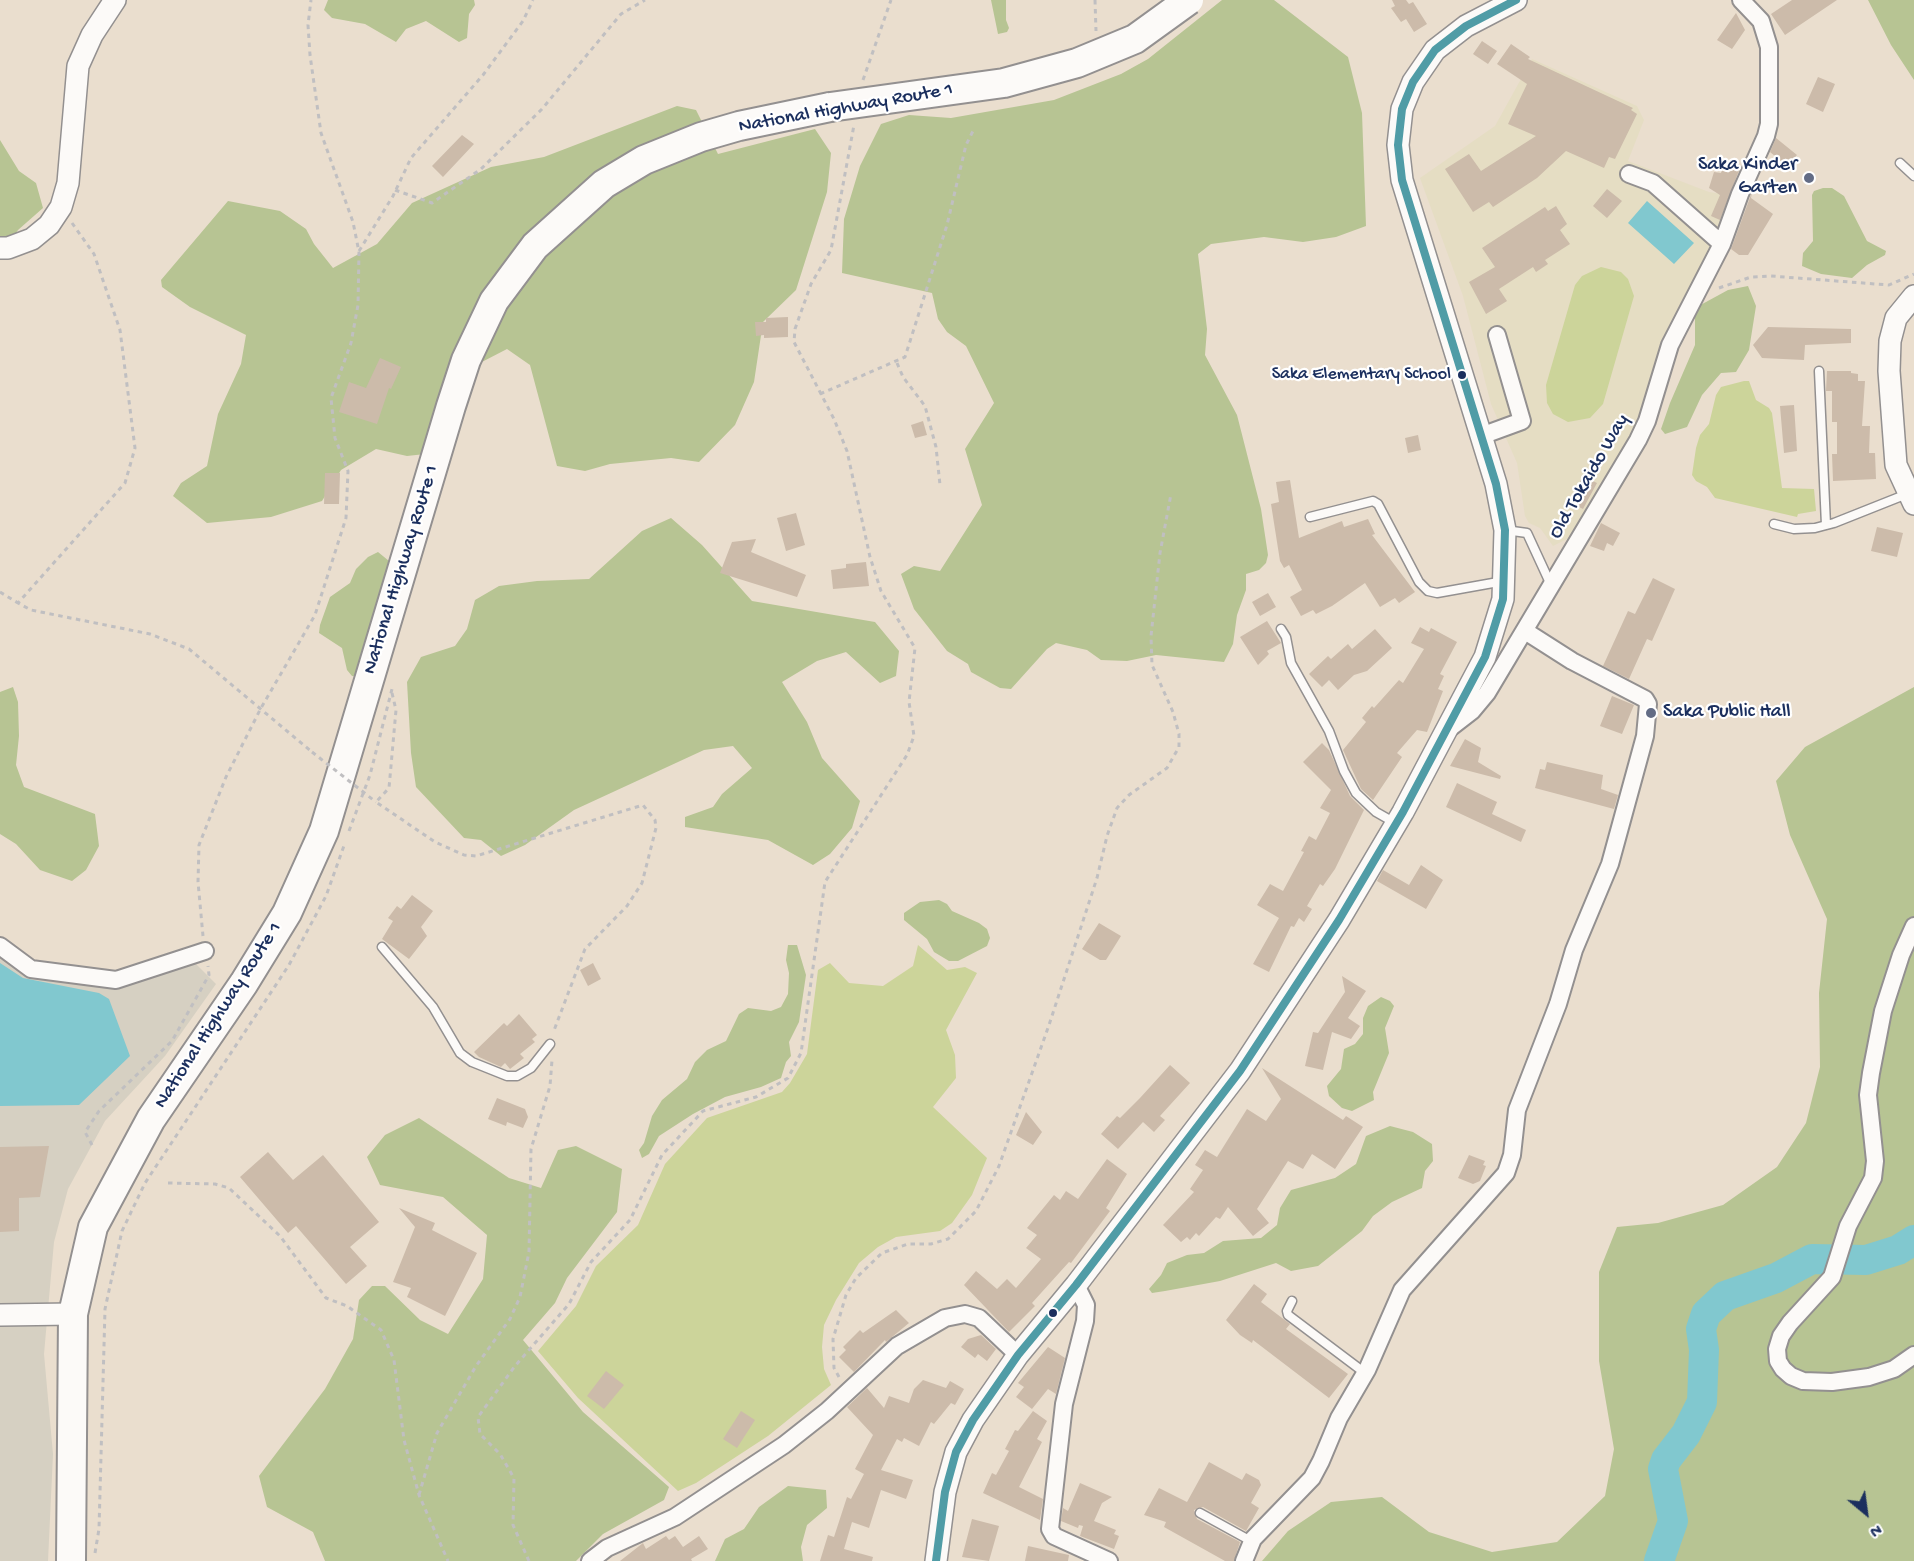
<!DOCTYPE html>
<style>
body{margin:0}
#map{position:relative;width:1914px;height:1561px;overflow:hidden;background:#eadece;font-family:"Gochi Hand",sans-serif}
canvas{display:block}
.north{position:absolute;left:1836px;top:1483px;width:60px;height:60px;-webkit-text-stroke:4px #fff;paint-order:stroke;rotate:151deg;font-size:16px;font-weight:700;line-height:24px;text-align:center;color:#1b2f5e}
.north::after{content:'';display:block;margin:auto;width:21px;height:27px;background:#1b2f5e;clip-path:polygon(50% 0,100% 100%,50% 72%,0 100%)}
</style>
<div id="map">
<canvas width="1914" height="1561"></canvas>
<div class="north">N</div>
</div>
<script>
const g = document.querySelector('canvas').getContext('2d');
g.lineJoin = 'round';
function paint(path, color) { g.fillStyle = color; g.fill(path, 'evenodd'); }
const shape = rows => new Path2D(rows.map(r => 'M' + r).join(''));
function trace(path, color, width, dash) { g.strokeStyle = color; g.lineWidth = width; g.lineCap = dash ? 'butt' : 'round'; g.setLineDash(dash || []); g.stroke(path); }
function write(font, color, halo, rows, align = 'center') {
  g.font = font + ' "Gochi Hand",sans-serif'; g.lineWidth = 4.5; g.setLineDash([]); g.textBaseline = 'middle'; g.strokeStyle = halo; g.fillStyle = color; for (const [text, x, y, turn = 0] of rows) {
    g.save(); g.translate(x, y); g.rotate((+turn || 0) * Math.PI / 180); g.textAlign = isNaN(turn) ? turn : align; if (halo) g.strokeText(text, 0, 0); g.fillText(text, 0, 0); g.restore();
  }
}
const built = shape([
 [1532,59,1637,106,1644,120,1628,161,1709,192,1736,196,1644,420,1579,533,1553,546,1540,528,1529,523,1525,516,1517,463,1491,404,1463,296,1420,178,1495,126]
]);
const industrial = shape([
 [0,956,27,975,111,988,194,962,216,984,165,1056,105,1121,68,1189,54,1242,44,1354,53,1454,48,1561,0,1561]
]);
const green = shape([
 [1601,267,1621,272,1628,279,1634,296,1603,404,1590,418,1568,422,1553,414,1547,403,1546,385,1575,285,1582,276],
 [1744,381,1749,381,1756,400,1769,408,1772,413,1782,488,1814,489,1816,511,1798,514,1797,517,1715,498,1707,487,1696,481,1692,475,1696,448,1700,435,1709,424,1716,395,1721,387],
 [918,945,947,970,965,967,977,973,946,1030,955,1055,956,1078,933,1107,987,1158,972,1195,952,1223,940,1231,896,1237,878,1247,859,1263,836,1300,824,1325,822,1347,824,1369,831,1385,768,1436,696,1483,678,1491,578,1398,538,1351,576,1306,596,1266,638,1225,665,1164,707,1118,782,1092,790,1083,807,1054,818,970,830,963,849,983,883,986,913,966]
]);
const forest = shape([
 [328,0,474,0,475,5,469,14,467,38,459,42,426,21,406,29,396,42,365,24,332,18,324,10],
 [991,0,1006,0,1006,20,1009,28,1007,32,998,34],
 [1222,0,1274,0,1348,57,1362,113,1366,226,1336,237,1303,242,1264,237,1211,244,1198,254,1207,329,1205,355,1237,415,1261,509,1268,555,1266,563,1259,570,1246,574,1246,590,1237,615,1233,644,1224,662,1156,655,1127,661,1101,660,1087,650,1056,643,1047,649,1011,689,1000,688,971,672,968,664,947,651,914,609,901,574,914,566,940,571,982,505,965,449,994,403,966,346,947,332,938,319,932,293,842,273,844,219,860,166,881,124,909,115,951,118,1054,100,1121,74,1148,59],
 [1868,0,1914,0,1914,80,1891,45],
 [677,106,696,110,718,154,815,129,831,153,827,192,796,290,763,322,754,382,735,425,699,462,671,458,610,464,585,471,557,466,530,365,507,349,478,364,425,454,407,456,376,449,341,470,322,501,271,517,207,523,173,496,181,483,207,466,218,414,241,364,246,335,190,307,162,287,161,280,228,201,280,211,306,229,314,244,333,268,377,244,412,203,491,167,544,157],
 [0,140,19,171,36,183,43,208,18,230,0,257],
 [1823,188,1832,188,1844,196,1867,241,1886,251,1885,255,1867,265,1852,278,1821,274,1802,266,1803,253,1813,241,1812,195,1814,191],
 [1748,286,1756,306,1749,350,1736,372,1721,373,1702,395,1687,427,1665,434,1661,429,1670,403,1695,345,1695,308,1728,290],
 [671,518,702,545,752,601,875,622,899,651,896,676,880,683,846,652,817,661,782,682,807,722,822,758,860,801,852,828,830,854,813,865,768,840,685,827,685,817,713,807,722,794,752,768,733,746,704,750,574,810,525,845,501,856,481,840,464,838,416,787,411,753,407,682,421,657,455,646,467,629,475,600,499,586,537,581,589,579,642,531],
 [378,552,389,561,392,576,361,677,352,676,347,670,342,648,319,633,320,625,330,597,350,583,356,569,368,557],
 [13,687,18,702,19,736,16,765,24,787,95,814,99,846,86,870,72,881,40,870,16,844,0,834,0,692],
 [1914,687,1914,1561,1262,1561,1288,1531,1331,1502,1382,1497,1429,1532,1492,1552,1557,1542,1605,1496,1614,1449,1599,1361,1599,1272,1617,1227,1658,1223,1723,1205,1777,1167,1806,1123,1820,1067,1819,993,1827,919,1790,835,1776,781,1805,747],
 [939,900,947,904,952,911,979,923,987,929,990,938,987,946,958,961,949,961,934,952,927,939,904,920,904,913,920,902],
 [788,945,797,945,806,975,799,1022,789,1042,791,1056,786,1062,781,1078,761,1087,725,1097,693,1114,659,1136,649,1154,642,1158,639,1150,644,1143,652,1116,662,1100,687,1079,695,1062,707,1050,726,1041,739,1014,748,1008,771,1011,781,1007,788,994,789,973,786,960],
 [1381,997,1390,1001,1394,1006,1385,1028,1389,1053,1373,1092,1374,1100,1352,1111,1342,1108,1329,1096,1327,1086,1341,1069,1344,1049,1355,1044,1363,1034,1363,1018,1368,1006],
 [419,1118,509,1178,541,1188,558,1150,576,1146,622,1169,617,1212,567,1278,555,1303,523,1340,583,1412,669,1487,664,1500,603,1534,576,1561,325,1561,313,1532,267,1507,259,1476,325,1389,353,1339,359,1300,372,1286,385,1286,420,1320,448,1334,483,1279,487,1235,443,1197,380,1185,367,1157,385,1135],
 [1390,1126,1413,1132,1432,1144,1433,1161,1425,1171,1422,1188,1392,1202,1373,1216,1362,1231,1318,1266,1291,1271,1276,1263,1220,1281,1165,1291,1152,1293,1149,1289,1161,1275,1167,1263,1187,1255,1204,1253,1223,1241,1261,1238,1277,1225,1280,1208,1291,1190,1335,1178,1356,1164,1366,1136],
 [788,1486,826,1490,827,1508,807,1525,801,1547,803,1561,715,1561,725,1539,744,1529,759,1507]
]);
const water = shape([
 [1647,201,1694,243,1674,264,1628,223],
 [0,963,23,978,99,993,109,999,130,1056,79,1105,0,1106]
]);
const river = shape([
 [1659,1561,1673,1521,1663,1469,1666,1460,1686,1434,1702,1402,1704,1350,1701,1329,1706,1314,1725,1296,1776,1278,1812,1259,1866,1260,1898,1250,1914,1240]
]);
const building = shape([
 [1392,0,1406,0,1409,4,1413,2,1427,24,1414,32,1406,19,1401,22,1391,8,1395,6],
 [1792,0,1837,0,1785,35,1771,14],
 [1736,13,1745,30,1732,49,1717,40],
 [1482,41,1497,51,1488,64,1473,54],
 [1511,44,1530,57,1528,59,1633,108,1631,110,1637,114,1615,159,1609,157,1604,168,1566,151,1537,178,1493,207,1489,202,1473,212,1445,169,1469,154,1481,171,1536,136,1508,124,1527,84,1497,64],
 [1818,77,1835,84,1823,112,1806,104],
 [462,135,474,144,443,177,432,166],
 [1776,138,1797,155,1787,166,1770,152],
 [1724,163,1740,168,1720,220,1711,216,1720,195,1709,188,1714,172,1721,173],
 [1607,189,1622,201,1607,218,1593,206],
 [1752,192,1751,198,1773,214,1748,255,1739,255,1731,249],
 [1556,206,1567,224,1560,230,1570,244,1545,260,1548,264,1536,272,1533,267,1499,289,1507,301,1486,314,1469,282,1495,267,1482,248,1545,207,1548,211],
 [788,317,788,337,764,338,764,335,756,336,755,322,766,322,766,318],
 [1768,327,1851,329,1851,343,1805,345,1804,360,1762,358,1753,345],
 [380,358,401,367,391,389,389,388,377,424,339,412,349,382,366,388],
 [1827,371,1851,371,1851,373,1858,374,1858,381,1865,381,1862,426,1870,426,1869,453,1875,453,1876,479,1833,481,1832,454,1837,454,1837,422,1832,422,1832,391,1826,391],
 [1794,405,1797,451,1784,453,1780,406],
 [923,421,927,435,915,438,911,425],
 [1418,435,1421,450,1408,453,1405,438],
 [325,473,340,473,339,504,324,504],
 [1583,476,1597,483,1583,509,1569,502],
 [1290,480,1299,538,1342,521,1344,527,1368,519,1375,534,1372,535,1415,592,1399,603,1395,598,1380,607,1365,583,1332,606,1316,614,1313,610,1301,616,1290,597,1302,590,1289,565,1284,568,1280,561,1271,504,1279,502,1276,482],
 [796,513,805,545,786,551,777,518],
 [1601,523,1620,533,1613,546,1607,543,1604,551,1590,546],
 [1877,527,1903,533,1897,557,1871,551],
 [756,539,751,552,806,575,797,597,720,573,732,542],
 [866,562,869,586,833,589,831,570,846,568,846,564],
 [1653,578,1675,589,1652,641,1647,639,1629,679,1603,666,1628,611,1635,614],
 [1268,593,1276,607,1260,616,1252,602],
 [1267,621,1281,643,1267,651,1269,654,1258,665,1240,637],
 [1420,627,1429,632,1431,628,1457,642,1440,674,1444,676,1438,689,1443,691,1427,732,1417,730,1397,753,1402,757,1373,800,1361,789,1343,750,1366,722,1362,718,1372,706,1374,708,1399,680,1403,683,1424,649,1411,643],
 [1375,629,1392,648,1367,671,1354,675,1338,690,1329,680,1322,687,1309,674,1328,656,1331,659,1348,644,1352,649],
 [1612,696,1634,705,1622,734,1600,726],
 [1465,739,1481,748,1478,762,1501,776,1500,779,1450,766],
 [1322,743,1329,750,1350,796,1364,810,1335,869,1323,886,1320,884,1307,906,1312,909,1304,922,1299,918,1294,927,1291,926,1269,972,1253,964,1279,918,1257,905,1270,884,1283,891,1304,852,1301,851,1309,836,1316,840,1330,813,1320,808,1331,790,1303,762],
 [1547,762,1603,775,1601,789,1618,795,1614,809,1535,788,1540,769,1545,770],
 [1457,783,1497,802,1492,814,1526,830,1521,842,1446,807],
 [1421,865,1443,880,1426,909,1377,881,1383,870,1409,885],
 [412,895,433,911,421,927,427,936,409,959,382,939,393,921,388,918,397,906,401,909],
 [1099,923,1121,936,1106,960,1100,960,1082,949],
 [593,963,601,979,588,986,580,970],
 [1342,976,1366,991,1348,1018,1360,1026,1351,1039,1332,1032,1323,1070,1305,1066,1313,1032,1318,1033,1345,992],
 [519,1014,537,1035,532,1039,535,1042,520,1054,524,1058,510,1069,505,1063,501,1067,479,1057,474,1052,504,1023,507,1026],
 [1170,1065,1190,1083,1160,1116,1165,1120,1154,1132,1143,1122,1118,1149,1101,1134,1117,1116,1120,1118,1140,1098],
 [1262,1068,1343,1120,1346,1116,1363,1127,1335,1169,1312,1154,1303,1169,1288,1161,1257,1209,1269,1223,1253,1236,1228,1207,1220,1219,1216,1217,1199,1236,1196,1233,1190,1240,1187,1237,1181,1242,1163,1225,1194,1192,1190,1189,1203,1170,1195,1165,1205,1150,1217,1157,1247,1109,1266,1121,1281,1099],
 [497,1098,525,1109,528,1117,523,1128,507,1122,506,1126,488,1119],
 [1026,1112,1042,1132,1033,1145,1016,1135],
 [49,1146,40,1197,19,1198,19,1231,0,1232,0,1147],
 [268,1152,293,1180,323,1155,379,1222,350,1247,367,1266,346,1284,296,1226,288,1233,240,1177],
 [1469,1155,1485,1161,1483,1165,1486,1166,1480,1181,1473,1184,1458,1178],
 [1107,1159,1127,1174,1106,1208,1110,1211,1071,1263,1069,1262,1032,1303,1035,1306,1009,1332,964,1285,976,1271,997,1289,1007,1279,1016,1288,1041,1259,1026,1248,1037,1235,1027,1228,1054,1195,1060,1200,1066,1191,1078,1199],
 [399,1208,435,1223,432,1230,477,1253,445,1316,407,1297,411,1288,393,1282,415,1227],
 [1254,1284,1267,1294,1261,1302,1290,1324,1286,1329,1348,1374,1329,1398,1253,1340,1252,1343,1240,1335,1226,1320],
 [896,1310,909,1323,886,1342,885,1340,854,1372,839,1357,846,1350,843,1347,860,1330,863,1333],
 [981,1335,996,1349,987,1361,978,1354,975,1358,961,1347,968,1339],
 [1048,1347,1065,1358,1056,1394,1048,1389,1032,1409,1016,1397,1024,1387,1018,1383],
 [606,1371,624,1385,604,1409,587,1396],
 [923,1380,946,1388,950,1381,964,1389,955,1405,951,1403,934,1424,931,1422,919,1446,904,1438,902,1442,897,1439,881,1470,913,1480,906,1499,881,1490,869,1528,852,1522,844,1549,873,1557,872,1561,820,1561,828,1535,834,1537,847,1497,851,1499,864,1474,855,1469,873,1435,847,1407,867,1388,884,1408,889,1396,909,1403,914,1389],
 [741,1411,755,1420,737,1448,723,1439],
 [1033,1411,1047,1421,1037,1439,1042,1442,1019,1487,1043,1499,1040,1520,983,1493,992,1473,996,1475,1009,1451,1005,1449,1015,1430,1018,1431],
 [1209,1462,1242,1480,1246,1473,1259,1480,1261,1485,1251,1503,1259,1508,1246,1531,1203,1507,1194,1510,1197,1519,1240,1542,1234,1561,1225,1561,1164,1527,1166,1522,1144,1515,1159,1488,1187,1502],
 [1080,1483,1112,1497,1102,1503,1094,1521,1116,1530,1114,1534,1119,1536,1114,1549,1080,1536,1083,1526,1079,1525,1078,1528,1061,1521,1063,1508,1068,1511],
 [972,1519,999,1526,989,1561,962,1557],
 [666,1536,669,1540,675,1536,683,1547,699,1536,708,1549,691,1559,692,1561,620,1561,643,1543,646,1549],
 [1028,1546,1069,1555,1068,1561,1025,1561]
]);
const path = shape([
 [1095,0,1096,31],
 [863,80,891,0],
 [395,190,432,203,481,169,542,109,621,14,645,0],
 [72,223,94,254,120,330,135,448,125,483,18,603,31,610,150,634,189,649,312,752],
 [359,251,393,196,411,158,483,75,523,21,533,0],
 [1719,288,1751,277,1771,276,1889,285,1914,274],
 [897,363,903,377,925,406,936,447,940,485],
 [820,394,905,357,947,225,966,145,974,129],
 [0,592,18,603],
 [392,693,396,710,389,788,376,802,435,842,464,855,476,856,643,805,655,820,656,828,642,883,627,906,585,949,553,1033],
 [349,831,370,775,392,689],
 [203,936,198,882,199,845,226,777,261,708,315,615,346,518,348,471,335,438,331,398,351,343,358,305,359,252,353,222,321,133,310,55,308,25,311,0],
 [92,1145,85,1132,99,1111,172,1041,209,975,208,966],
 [168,1183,215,1184,229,1188,280,1236,326,1298,347,1306,381,1330,394,1360,404,1440,419,1495,448,1561],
 [839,1377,834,1368,833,1339,846,1295,856,1278,882,1253,908,1244,931,1244,948,1239,976,1211,999,1166,1049,1025,1097,878,1107,836,1117,808,1129,795,1167,768,1179,747,1179,734,1173,712,1152,665,1151,636,1160,553,1171,494],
 [419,1495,437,1433,476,1366,510,1319,520,1297,529,1252,531,1149,550,1086,552,1060],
 [95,1553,99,1529,105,1309,122,1231,145,1183,289,965,326,896,345,843],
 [529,1561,513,1525,514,1478,500,1454,480,1434,478,1417,515,1366,569,1304,591,1262,630,1220,662,1155,703,1111,756,1097,788,1078,801,1053,825,882,907,755,914,736,909,702,915,648,881,591,870,557,847,451,834,419,794,342,795,329,811,284,831,250,854,125]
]);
const service = shape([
 [1900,163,1914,176],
 [1819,371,1826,525],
 [1310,517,1373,501,1378,504,1419,582,1428,591,1437,593,1504,581],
 [1774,524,1794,529,1815,528,1834,523,1907,494],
 [1505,530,1527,533,1551,585],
 [1281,629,1286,637,1291,663,1329,731,1344,771,1356,793,1376,812,1397,824],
 [382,947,433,1007,460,1053,472,1062,507,1076,517,1076,531,1068,550,1044],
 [1292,1301,1287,1311,1288,1315,1365,1373],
 [1200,1513,1251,1541]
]);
const minor = shape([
 [1629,174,1653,183,1722,244],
 [1481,436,1522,421,1497,335],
 [1450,728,1472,711,1487,693,1638,440,1647,421,1670,345,1722,244,1740,194,1766,136,1769,124,1769,47,1761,21,1741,0],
 [1914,926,1901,955,1883,1011,1871,1073,1868,1095,1875,1161,1873,1178,1848,1226,1832,1277,1790,1323,1781,1336,1777,1349,1778,1361,1783,1369,1791,1376,1803,1381,1832,1382,1869,1377,1894,1369,1914,1355],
 [0,946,31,969,116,980,205,951],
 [1076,1285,1086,1305,1085,1321,1064,1404,1050,1529,1054,1536,1109,1561],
 [590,1561,607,1548,675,1517,784,1445,827,1411,897,1346,945,1318,965,1314,979,1318,1018,1355],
 [1244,1561,1253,1539,1312,1478,1321,1461,1339,1418,1367,1370,1402,1290,1506,1173,1512,1155,1517,1110,1558,1004,1574,950,1610,864,1645,736,1648,704,1645,699,1572,661,1525,631]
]);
const tertiary = shape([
 [0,248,8,248,32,239,49,225,61,207,68,183,78,66,92,35,115,0],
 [1914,296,1896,318,1890,341,1889,371,1896,465,1914,504],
 [0,1315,73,1314],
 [936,1561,945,1492,956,1452,973,1420,1018,1355,1076,1285,1240,1071,1339,920,1403,812,1485,657,1503,599,1505,530,1496,484,1402,180,1398,145,1402,109,1413,82,1435,50,1466,26,1516,0]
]);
const trunk = shape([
 [71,1561,73,1314,93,1227,151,1119,244,983,287,913,324,831,451,406,466,360,494,301,535,246,604,184,644,160,701,137,739,126,830,107]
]);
const pathBridge = shape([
 [312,752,376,802]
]);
const trunkBridge = shape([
 [830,107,1004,83,1077,63,1135,39,1189,0]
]);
const bus1 = shape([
 [936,1561,945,1492,956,1452,973,1420,1018,1355,1076,1285,1240,1071,1339,920,1403,812,1485,657,1503,599,1505,530,1496,484,1402,180,1398,145,1402,109,1413,82,1435,50,1466,26,1516,0]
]);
const markers = [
 [1809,178,6,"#636c85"],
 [1462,375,5,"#1b2f5e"],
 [1651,713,6,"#636c85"],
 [1053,1313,5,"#1b2f5e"]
];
const busNames = [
 ["Saka Elementary School",1451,375]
];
const streetNames = [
 ["National Highway Route 1",846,109,-10],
 ["Old Tokaido Way",1590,477,-60],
 ["National Highway Route 1",402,570,-73],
 ["National Highway Route 1",219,1016,-57]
];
const poiNames = [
 ["Saka Kinder",1797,166],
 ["Garten",1797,189],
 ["Saka Public Hall",1663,713,"left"]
];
paint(built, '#e5ddc3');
paint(industrial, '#d6d0c2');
paint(green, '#ccd49a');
paint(forest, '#b7c493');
paint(water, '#81c8cf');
trace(river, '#81c8cf', 30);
paint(building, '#cba');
trace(service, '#939090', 11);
trace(minor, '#939090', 20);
trace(tertiary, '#939090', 24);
trace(trunk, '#939090', 32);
trace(path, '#c0bfc1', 3, [4.5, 4.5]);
trace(service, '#fcfaf8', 8);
trace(minor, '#fcfaf8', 16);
trace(tertiary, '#fcfaf8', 21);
trace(trunk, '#fcfaf8', 28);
trace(trunkBridge, '#939090', 32, []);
trace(pathBridge, '#c0bfc1', 3, [4.5, 4.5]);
trace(trunkBridge, '#fcfaf8', 28);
trace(bus1, '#509ca6', 8);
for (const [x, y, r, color] of markers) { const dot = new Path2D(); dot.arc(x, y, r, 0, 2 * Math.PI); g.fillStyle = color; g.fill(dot); trace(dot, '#fff', 2); }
write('18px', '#1b2f5e', '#fff', busNames, 'right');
write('20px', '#1b2f5e', '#fff', streetNames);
write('20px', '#1b2f5e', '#fff', poiNames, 'right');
</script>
